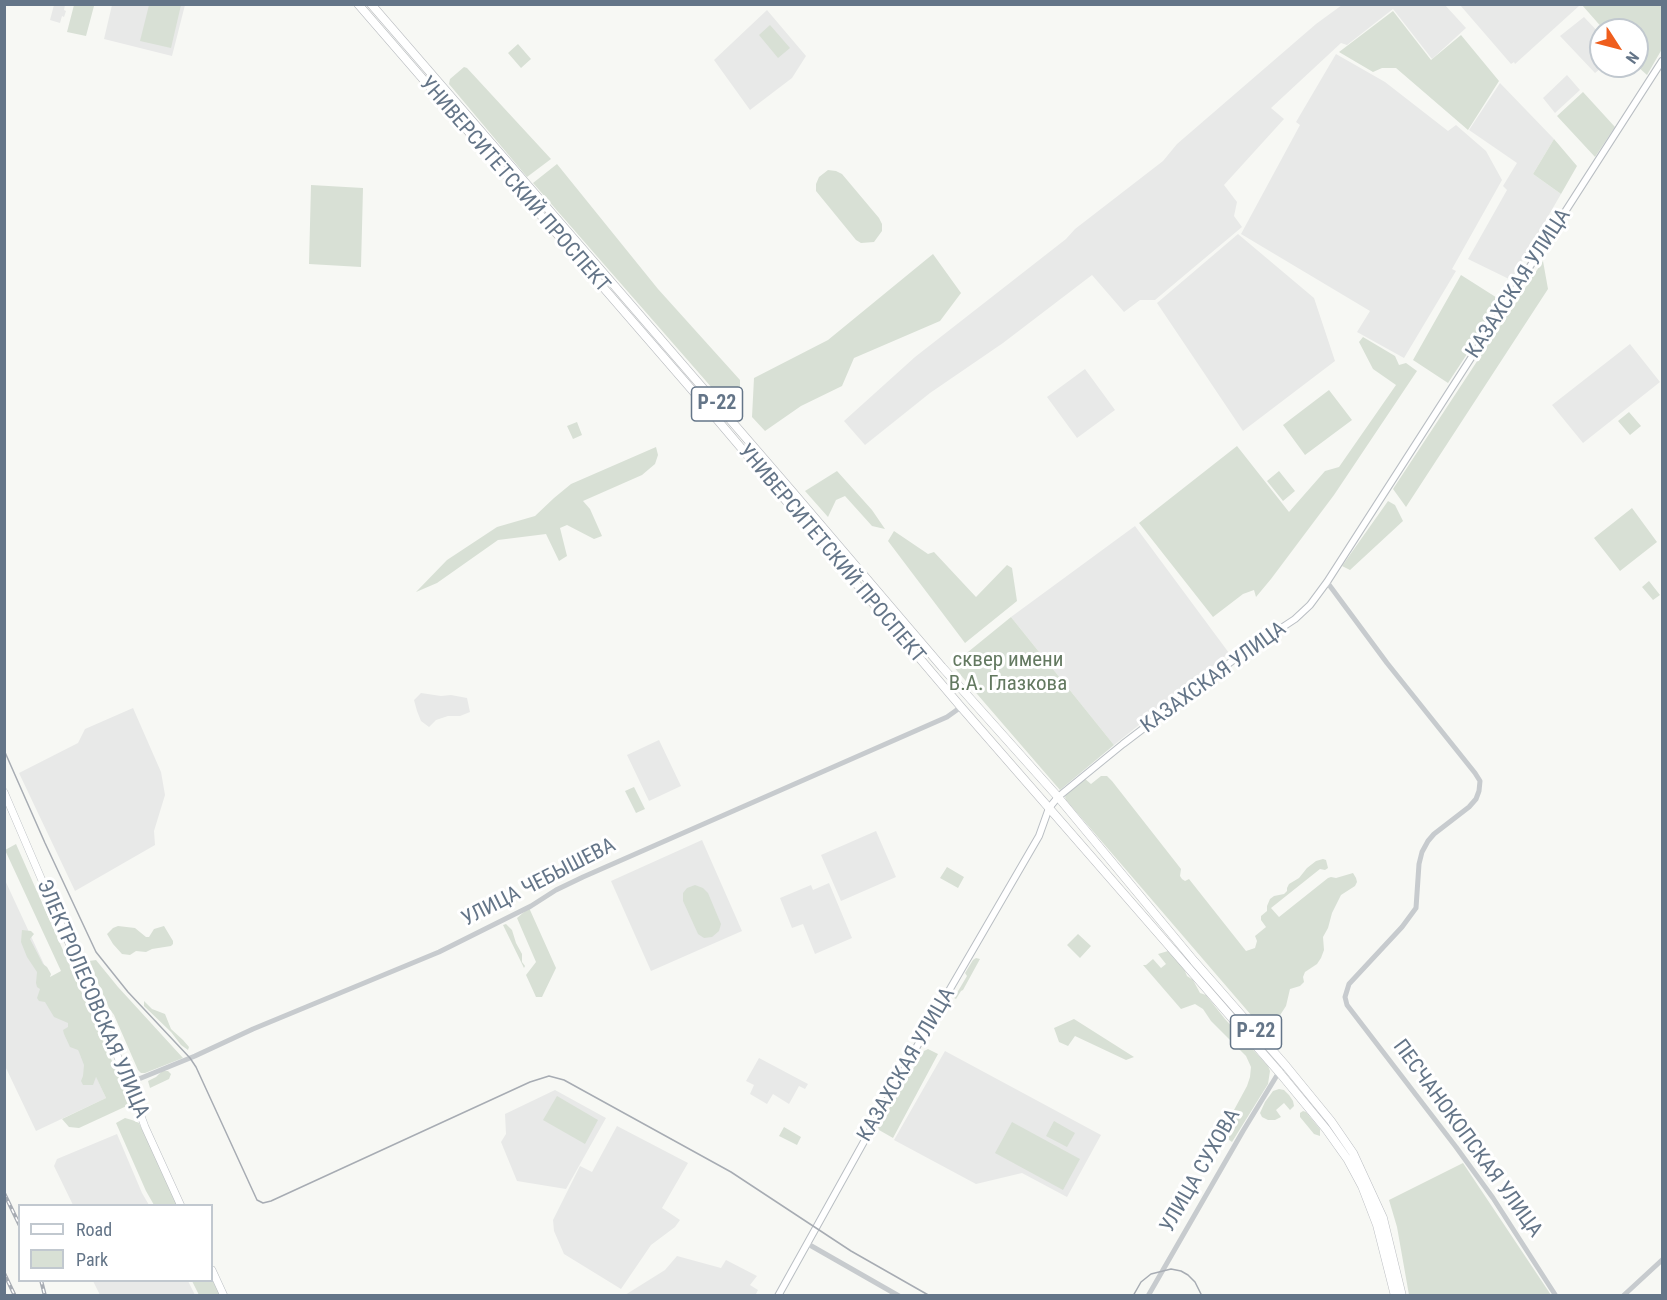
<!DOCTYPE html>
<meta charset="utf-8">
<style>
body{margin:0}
#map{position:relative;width:1667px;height:1300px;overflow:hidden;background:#f7f8f4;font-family:"Roboto Condensed",sans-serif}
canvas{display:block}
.frame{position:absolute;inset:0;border:6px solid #647588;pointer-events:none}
.legend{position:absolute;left:18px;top:1204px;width:195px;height:78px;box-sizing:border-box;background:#fff;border:2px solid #c1c8cf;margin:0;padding:8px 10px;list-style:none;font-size:18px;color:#647588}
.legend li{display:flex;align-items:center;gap:12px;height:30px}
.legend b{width:30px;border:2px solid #c1c8cf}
.north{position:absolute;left:1589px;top:18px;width:60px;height:60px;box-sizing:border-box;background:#fff;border:2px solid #c1c8cf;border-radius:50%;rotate:126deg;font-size:16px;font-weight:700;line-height:24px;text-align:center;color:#647588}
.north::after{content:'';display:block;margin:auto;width:21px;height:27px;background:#ef5e1d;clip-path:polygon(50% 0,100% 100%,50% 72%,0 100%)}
</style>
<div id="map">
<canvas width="1667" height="1300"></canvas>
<div class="frame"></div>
<ul class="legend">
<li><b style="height:8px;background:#fff"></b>Road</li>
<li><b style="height:16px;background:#d8e0d5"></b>Park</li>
</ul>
<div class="north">N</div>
</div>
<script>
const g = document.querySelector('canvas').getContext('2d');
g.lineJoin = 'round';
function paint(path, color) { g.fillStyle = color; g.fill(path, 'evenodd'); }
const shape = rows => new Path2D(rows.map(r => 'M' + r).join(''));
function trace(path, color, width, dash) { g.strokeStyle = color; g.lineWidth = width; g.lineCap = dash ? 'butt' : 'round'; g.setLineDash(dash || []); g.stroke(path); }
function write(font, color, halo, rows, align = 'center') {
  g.font = font + ' "Roboto Condensed",sans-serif'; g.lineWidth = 6; g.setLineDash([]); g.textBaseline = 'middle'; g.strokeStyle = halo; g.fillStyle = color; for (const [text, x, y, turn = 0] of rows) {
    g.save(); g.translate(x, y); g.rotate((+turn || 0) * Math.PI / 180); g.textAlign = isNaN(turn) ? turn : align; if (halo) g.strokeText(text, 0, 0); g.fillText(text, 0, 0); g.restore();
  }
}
const built = shape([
 [1578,4,1579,6,1515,64,1514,62,1511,64,1460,5],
 [54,5,65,5,64,10,66,11,64,17,62,16,60,23,50,20],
 [112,5,185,5,172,56,104,39],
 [1342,5,1445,5,1466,28,1432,59,1393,9,1347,45,1341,43,1271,108,1284,119,1224,185,1237,202,1234,216,1242,227,1155,300,1140,300,1124,312,1092,275,1003,343,930,393,865,445,844,421,915,357,1066,239,1075,229,1163,161,1177,144,1316,24],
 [767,10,806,56,792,78,750,110,714,60],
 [1584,17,1601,35,1601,66,1604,66,1595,73,1560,36],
 [1336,54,1385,82,1448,131,1456,125,1486,151,1502,180,1452,269,1456,271,1404,358,1357,332,1370,311,1241,234,1300,125,1296,122],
 [1567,75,1580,90,1555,113,1543,98],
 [1500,83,1554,139,1533,174,1561,194,1511,280,1468,259,1507,190,1503,186,1517,163,1469,130],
 [1238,234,1314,298,1335,361,1243,431,1157,303],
 [1630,344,1660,382,1583,443,1552,405],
 [1085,369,1115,410,1077,438,1047,397],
 [1135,526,1229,653,1114,745,1011,617],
 [421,693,441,696,451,695,467,698,470,712,460,716,448,716,436,720,429,727,421,721,417,711,414,700],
 [133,708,161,772,165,795,154,831,155,845,75,891,19,773,78,743,85,729],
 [659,740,681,786,649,801,627,755],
 [876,831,896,877,841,901,821,855],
 [702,840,742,931,651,971,611,881],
 [4,878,106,1098,36,1131,5,1066],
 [829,883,852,938,815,954,803,924,792,928,780,898,811,885,813,890],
 [945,1051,1101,1135,1067,1197,1022,1173,976,1184,894,1140],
 [759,1058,808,1084,805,1089,799,1086,789,1104,773,1094,767,1104,750,1094,754,1085,746,1081],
 [555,1090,606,1118,566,1189,517,1181,501,1142,506,1134,505,1114],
 [617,1126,688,1163,662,1208,680,1220,675,1227,651,1245,621,1289,564,1254,554,1231,553,1220,580,1166,592,1172],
 [117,1134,142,1193,149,1205,73,1205,54,1166,57,1159],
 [677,1256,721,1268,726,1260,757,1276,750,1285,758,1290,755,1296,625,1295,665,1270],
 [93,1281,188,1281,195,1295,100,1295]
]);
const green = shape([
 [74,5,94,6,86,36,67,32],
 [149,5,181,5,171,48,140,41],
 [1582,5,1662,5,1662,49,1647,75,1637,66,1637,30,1604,30],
 [1393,11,1431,60,1461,35,1499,81,1468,130,1396,68,1382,68,1373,72,1339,52],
 [770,25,790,48,778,58,759,35],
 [518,44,531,59,521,68,508,53],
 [464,67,467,68,551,159,527,177,449,84,450,79],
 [1583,92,1615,127,1595,157,1557,116],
 [1554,139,1577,166,1561,194,1533,174],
 [557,164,658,289,740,380,740,420,533,183],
 [828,170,836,171,842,174,879,218,882,224,882,231,874,242,861,243,856,240,816,191,816,184,819,177],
 [311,185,363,188,361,267,309,264],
 [933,254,961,293,940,321,854,358,842,386,801,406,765,431,752,417,754,378,828,340],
 [1543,261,1548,289,1406,507,1393,489],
 [1461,275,1502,301,1448,383,1413,360],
 [1363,337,1395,356,1399,365,1406,363,1417,371,1334,495,1271,579,1256,597,1254,590,1243,594,1213,617,1139,523,1237,446,1289,512,1325,471,1339,467,1396,385,1373,369,1359,342],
 [1329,390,1352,420,1305,455,1283,425],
 [1629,412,1641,426,1630,435,1618,421],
 [577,422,582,435,573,439,567,426],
 [656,447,658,455,655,464,642,475,583,501,590,509,602,536,594,539,567,525,560,528,567,556,559,561,546,534,498,540,437,583,416,592,447,560,497,527,535,516,554,498,571,484],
 [837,471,872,510,885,529,872,526,845,496,836,500,828,517,805,491],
 [1279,471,1295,491,1283,501,1267,481],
 [1388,501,1395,505,1403,521,1350,570,1342,566],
 [1632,508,1657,542,1620,571,1594,538],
 [894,531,928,554,934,552,976,597,1007,565,1012,568,1017,601,965,643,888,541],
 [1649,581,1660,595,1653,600,1642,587],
 [1011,617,1114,745,1060,790,952,665],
 [1101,776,1107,776,1112,781,1181,869,1180,876,1182,879,1185,881,1189,879,1246,951,1255,948,1257,941,1255,936,1266,927,1261,920,1261,916,1267,911,1267,906,1270,899,1274,896,1284,894,1287,891,1287,888,1289,884,1299,878,1307,868,1316,861,1323,859,1326,860,1328,868,1325,870,1320,869,1271,908,1279,917,1328,878,1331,877,1336,878,1353,873,1356,878,1357,882,1355,886,1341,895,1332,913,1328,928,1323,937,1324,950,1321,958,1317,964,1305,972,1303,977,1304,982,1300,986,1290,989,1286,1006,1273,1026,1268,1030,1264,1030,1066,800,1065,797,1067,792,1084,778,1091,784],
 [634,787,645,809,636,813,625,791],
 [16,844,131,1104,79,1128,69,1127,62,1119,106,1098,96,1077,93,1085,83,1085,81,1081,83,1076,84,1065,79,1052,78,1050,70,1047,64,1034,63,1030,68,1027,68,1023,54,1017,45,1002,39,1001,37,998,40,989,37,987,36,983,37,972,27,957,21,942,22,930,31,931,34,934,30,939,43,964,47,967,51,974,50,977,61,971,5,850],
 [947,867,964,877,958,888,940,878],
 [695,885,703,888,708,893,721,924,719,931,712,937,704,938,698,934,683,901,683,893,687,888],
 [531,906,530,910,556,968,542,997,536,997,526,975,536,962,517,918],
 [506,924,512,930,516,943,522,954,522,962,525,966,524,968,503,925],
 [118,926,135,928,146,937,149,937,154,929,164,926,173,941,173,944,171,946,152,949,146,952,136,951,130,955,122,954,113,944,107,934,113,928],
 [1078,934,1091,946,1080,958,1067,945],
 [1168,951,1173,954,1183,966,1187,976,1193,980,1200,993,1206,995,1225,1019,1268,1066,1270,1071,1268,1084,1232,1142,1221,1134,1247,1086,1250,1077,1251,1067,1246,1056,1211,1021,1203,1009,1195,1004,1181,1009,1143,965,1146,965,1153,959,1161,968,1166,964,1158,954],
 [976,958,980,959,963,990,961,991,956,999,954,998,967,976,965,973,973,960],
 [96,960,118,987,183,1058,145,1073,141,1073,138,1070,114,1015,109,1008,91,967,89,961],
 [144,1001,152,1009,165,1014,171,1029,183,1040,189,1047,188,1050,181,1045,171,1032,144,1006],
 [1074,1019,1134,1057,1126,1060,1075,1036,1068,1046,1059,1042,1054,1028],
 [928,1049,938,1054,893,1138,879,1130,878,1127,924,1051],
 [162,1071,168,1071,171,1074,169,1079,150,1088,148,1081,156,1077],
 [1279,1089,1284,1090,1289,1095,1293,1101,1294,1106,1290,1110,1284,1103,1276,1110,1281,1117,1275,1120,1268,1120,1262,1117,1260,1113,1265,1102,1273,1091],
 [557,1096,598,1120,585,1144,543,1120],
 [1303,1111,1306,1112,1320,1129,1320,1136,1314,1134,1300,1117,1300,1113],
 [125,1118,132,1120,139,1123,178,1205,154,1205,146,1191,116,1123],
 [1054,1121,1075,1133,1067,1147,1046,1136],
 [1012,1122,1080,1159,1063,1190,995,1153],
 [784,1127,801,1137,797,1145,779,1136],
 [1463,1163,1551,1295,1409,1295,1397,1227,1389,1200],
 [212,1275,221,1295,199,1295,192,1281,212,1280]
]);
const tertiary = shape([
 [1327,582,1387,663,1475,773,1480,781,1479,791,1476,799,1469,807,1434,834,1428,841,1422,852,1419,864,1416,908,1402,927,1349,984,1345,997,1347,1005,1456,1147,1493,1198,1556,1296],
 [129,1083,195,1056,253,1029,439,952,531,906,556,890,583,877,947,717,961,707],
 [808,1244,899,1296],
 [1148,1296,1243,1131,1279,1072,1286,1066],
 [1623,1296,1662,1260]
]);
const secondary = shape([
 [778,1296,925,1032,1039,836,1049,808,1058,797,1123,744,1236,658,1295,619,1310,605,1327,582,1662,61]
]);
const primary = shape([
 [4,792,129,1083,145,1127,181,1206],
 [212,1270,224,1296]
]);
const trunk = shape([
 [358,4,692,390,961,707,1279,1072,1326,1129,1348,1160,1362,1186,1377,1225,1395,1296],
 [371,4,791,490,942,667,1058,797,1194,961,1286,1066,1331,1121,1353,1153,1383,1218,1402,1296]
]);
const tram = shape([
 [4,750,45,843,96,952,128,992,190,1058,196,1067,257,1200,263,1203,271,1201,530,1082,549,1076,564,1080,731,1172,851,1251,930,1296],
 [1133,1296,1141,1282,1151,1274,1171,1269,1181,1271,1188,1275,1195,1282,1202,1296]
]);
const rail = shape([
 [4,1193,20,1226],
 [4,1273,15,1296],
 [41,1280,45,1296]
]);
const shields = [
 [717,404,51],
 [1256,1032,51]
];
const shieldNames = [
 ["Р-22",717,404],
 ["Р-22",1256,1032]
];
const streetNames = [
 ["УНИВЕРСИТЕТСКИЙ ПРОСПЕКТ",514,185,49],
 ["КАЗАХСКАЯ УЛИЦА",1519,284,-57],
 ["УНИВЕРСИТЕТСКИЙ ПРОСПЕКТ",831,554,50],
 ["КАЗАХСКАЯ УЛИЦА",1214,678,-36],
 ["УЛИЦА ЧЕБЫШЕВА",539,883,-27],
 ["ЭЛЕКТРОЛЕСОВСКАЯ УЛИЦА",92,999,67],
 ["КАЗАХСКАЯ УЛИЦА",907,1065,-60],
 ["ПЕСЧАНОКОПСКАЯ УЛИЦА",1467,1139,54],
 ["УЛИЦА СУХОВА",1201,1171,-60]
];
const parkNames = [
 ["сквер имени",1008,661],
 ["В.А. Глазкова",1008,685]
];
paint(built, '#e8e9e8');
paint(green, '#d8e0d5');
trace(secondary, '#b9bec3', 8);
trace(primary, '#babec2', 8);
trace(trunk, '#b9bcc0', 9);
trace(tertiary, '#c7cbce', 5);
trace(secondary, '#fff', 6);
trace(primary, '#fff', 7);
trace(trunk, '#fff', 8);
trace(tram, '#a7acb3', 1.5);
trace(rail, '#a7acb3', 4);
trace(rail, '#fff', 1.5, [4.5]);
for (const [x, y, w] of shields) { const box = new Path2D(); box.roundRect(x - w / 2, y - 17, w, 34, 4.5); g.fillStyle = '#fff'; g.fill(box); trace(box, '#647588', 1.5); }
write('bold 20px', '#647588', null, shieldNames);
write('21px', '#647588', '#fff', streetNames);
write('21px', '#637960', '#fff', parkNames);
</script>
